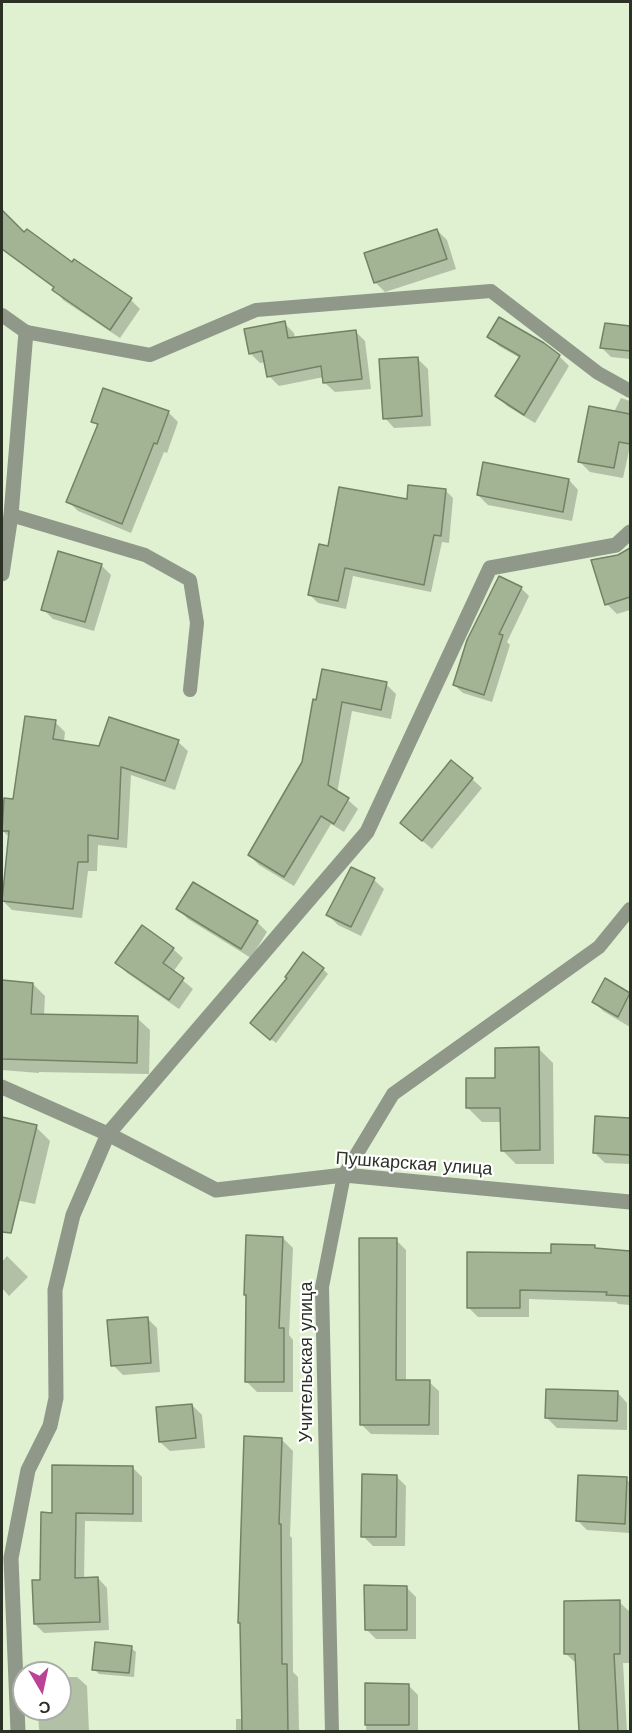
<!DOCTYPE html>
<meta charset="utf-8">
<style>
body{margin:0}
#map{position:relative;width:632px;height:1733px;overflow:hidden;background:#dff1d0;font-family:"Work Sans",sans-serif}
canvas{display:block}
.frame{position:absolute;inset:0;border:3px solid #2b3225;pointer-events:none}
.north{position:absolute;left:12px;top:1661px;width:60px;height:60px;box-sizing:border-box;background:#fff;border:2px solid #aaada8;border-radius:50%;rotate:171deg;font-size:16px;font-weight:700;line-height:24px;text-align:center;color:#2b3225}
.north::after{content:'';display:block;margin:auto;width:21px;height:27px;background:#ba4297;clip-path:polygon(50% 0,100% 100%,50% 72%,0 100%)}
</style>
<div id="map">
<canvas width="632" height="1733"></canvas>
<div class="frame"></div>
<div class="north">С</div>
</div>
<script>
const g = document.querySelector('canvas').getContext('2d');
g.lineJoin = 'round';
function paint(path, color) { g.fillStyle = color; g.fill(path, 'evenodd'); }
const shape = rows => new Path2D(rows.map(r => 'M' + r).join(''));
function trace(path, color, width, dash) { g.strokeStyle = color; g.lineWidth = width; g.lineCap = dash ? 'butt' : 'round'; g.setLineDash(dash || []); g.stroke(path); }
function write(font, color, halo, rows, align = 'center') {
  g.font = font + ' "Work Sans",sans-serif'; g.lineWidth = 4.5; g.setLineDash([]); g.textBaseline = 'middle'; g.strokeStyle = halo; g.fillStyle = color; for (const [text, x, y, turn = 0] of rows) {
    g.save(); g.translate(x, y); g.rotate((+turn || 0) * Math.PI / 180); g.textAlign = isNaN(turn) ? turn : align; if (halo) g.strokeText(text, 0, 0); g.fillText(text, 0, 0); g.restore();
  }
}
const shadow = shape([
 [2,212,24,235,72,264,74,261,131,300,140,309,120,338,63,300,55,289,2,250],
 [437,230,447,240,456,269,385,292,375,282],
 [284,323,294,333,295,339,355,331,365,341,371,389,335,392,325,383,324,377,279,386,269,376,266,362,260,363,250,353],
 [627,327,630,331,630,359,611,357,601,347],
 [489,336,559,356,569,366,535,423,507,406,497,396,520,358,499,346],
 [418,359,428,369,431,426,394,428,385,418],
 [621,398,630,401,630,451,629,451,623,478,590,472,580,462,614,412],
 [168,412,178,422,167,453,164,452,131,533,78,511,68,501,99,427,93,421],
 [569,480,578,490,572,521,488,505,478,495],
 [445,490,453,498,449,543,442,542,431,592,353,576,346,609,318,603,310,595,329,548],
 [630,550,630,610,617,614,607,604,618,556],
 [101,565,111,575,94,631,53,619,43,609],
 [521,588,529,596,507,642,510,645,492,702,463,693,454,685],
 [386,684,396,694,391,719,352,711,337,793,348,800,358,809,344,832,331,824,294,886,259,865,249,855,304,763,314,701],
 [55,722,65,732,64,742,100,748,178,742,188,751,175,790,131,775,127,848,98,845,97,871,88,871,82,918,12,910,2,900,9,837,2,830,14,800],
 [472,779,482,788,432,849,402,823],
 [352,868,374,880,384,889,361,936,338,925,328,915],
 [178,909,257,922,267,932,251,958,188,919],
 [173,949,183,958,173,972,193,989,179,1009,127,973,117,963],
 [323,969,328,974,276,1043,257,1028],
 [605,980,630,995,630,1027,603,1011,593,1001],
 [2,982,33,984,45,996,44,1015,137,1018,150,1030,149,1074,39,1072,39,1073,2,1070],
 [539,1049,553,1063,554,1164,516,1164,502,1150,502,1122,482,1122,468,1108,497,1079],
 [2,1118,36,1127,50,1141,35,1204,2,1197],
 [596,1118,630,1119,630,1164,605,1163,595,1153],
 [283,1238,293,1248,289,1335,293,1340,293,1392,257,1392,247,1382],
 [396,1240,406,1250,406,1381,429,1382,439,1391,439,1435,371,1434,361,1424],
 [594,1246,598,1250,630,1252,630,1305,618,1304,616,1302,529,1299,529,1317,478,1317,468,1307,552,1254],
 [7,1256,28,1277,9,1296,2,1288,2,1262],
 [147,1318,157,1328,160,1372,123,1375,113,1365],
 [618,1393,627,1403,627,1430,557,1428,547,1418],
 [192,1405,202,1415,205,1448,170,1451,160,1442],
 [281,1439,293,1451,290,1536,292,1538,293,1672,298,1677,299,1729,301,1732,236,1732,236,1719,243,1719],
 [133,1468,142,1477,142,1522,85,1521,84,1579,98,1578,107,1588,109,1630,44,1633,35,1624,54,1514],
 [396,1476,406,1486,405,1546,373,1546,363,1536],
 [626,1479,630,1483,630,1533,587,1530,577,1520],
 [406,1587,416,1597,416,1639,376,1639,366,1629],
 [619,1602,629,1611,630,1663,623,1663,627,1732,580,1732,577,1664,566,1654],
 [131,1648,136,1652,134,1677,99,1674,94,1669],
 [60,1677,77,1677,87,1686,89,1732,41,1732,39,1729,38,1709,60,1709],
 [367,1685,408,1685,418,1695,418,1732,366,1732]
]);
const building = shape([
 [2,210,24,232,27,229,72,262,74,259,132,298,110,330,52,290,54,287,2,249,2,210],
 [437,229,447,259,374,283,364,253,437,229],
 [499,317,544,343,560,355,524,415,495,396,520,356,487,337,499,317],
 [285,321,288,338,356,330,362,379,323,383,321,366,267,377,262,351,249,354,244,329,285,321],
 [605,323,630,326,630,351,600,348,605,323],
 [418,357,422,416,383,419,379,359,418,357],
 [103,388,169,411,157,444,154,443,122,524,66,502,98,424,91,422,103,388],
 [589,406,630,414,630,444,619,442,614,468,578,462,589,406],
 [483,462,569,479,563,512,477,495,483,462],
 [408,485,446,489,441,536,434,535,424,585,345,568,338,601,308,595,319,544,328,546,339,487,407,499,408,485],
 [630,548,630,597,605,605,591,560,618,555,630,548],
 [58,551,102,564,85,622,41,610,58,551],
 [499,576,522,587,499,634,503,635,484,695,453,685,467,640,499,576],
 [322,669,387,682,381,710,342,702,328,785,349,798,334,824,321,816,284,877,248,855,302,762,313,699,316,700,322,669],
 [25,716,56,720,53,739,99,746,109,717,179,740,165,781,121,767,118,839,88,835,88,862,78,862,73,909,2,901,9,831,2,831,4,798,13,799,25,716],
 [451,760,473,778,422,841,400,823,451,760],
 [351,867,375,878,351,927,326,915,351,867],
 [193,882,258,921,241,949,176,909,193,882],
 [142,925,174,948,163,963,184,978,169,1000,115,963,142,925],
 [303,952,324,968,270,1040,250,1023,287,978,285,977,303,952],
 [605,978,630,993,618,1017,592,1002,605,978],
 [2,980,33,983,31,1014,138,1016,137,1063,2,1059,2,980],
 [539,1047,540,1150,501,1151,500,1108,466,1108,466,1078,495,1078,495,1048,539,1047],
 [595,1116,630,1118,630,1155,593,1153,595,1116],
 [2,1117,37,1125,11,1233,2,1232,2,1117],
 [246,1235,283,1237,279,1328,284,1328,284,1382,245,1382,246,1295,244,1295,246,1235],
 [359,1238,397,1238,396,1380,430,1380,429,1425,360,1425,359,1238],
 [551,1244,595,1245,595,1248,630,1251,630,1296,606,1295,607,1292,520,1290,520,1308,467,1308,467,1252,551,1253,551,1244],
 [148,1317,151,1363,111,1366,107,1320,148,1317],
 [546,1389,618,1391,617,1421,545,1418,546,1389],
 [192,1404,196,1438,159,1442,156,1407,192,1404],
 [244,1436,282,1438,279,1524,281,1524,282,1664,287,1664,288,1731,242,1731,240,1623,238,1623,244,1436],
 [52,1465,133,1466,133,1514,76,1513,75,1578,98,1577,100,1622,34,1624,32,1580,40,1580,41,1512,52,1513,52,1465],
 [362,1474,397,1475,396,1537,361,1537,362,1474],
 [578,1475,627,1477,625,1524,576,1521,578,1475],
 [364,1585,407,1586,407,1630,365,1630,364,1585],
 [620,1600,620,1654,614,1654,618,1731,579,1731,575,1654,564,1654,564,1601,620,1600],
 [95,1642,132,1646,129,1673,92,1670,95,1642],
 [365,1683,409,1684,409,1725,365,1725,365,1683]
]);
const service = shape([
 [2,315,26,332,150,355,256,310,491,291,598,373,630,391],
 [11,515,145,555,190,580,197,623,190,690],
 [332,1732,322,1287,344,1175,393,1094,599,947,630,909]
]);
const minor = shape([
 [2,574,11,515,26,332],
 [2,1087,108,1134,216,1190,344,1175,630,1202],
 [18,1732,11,1558,28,1470,50,1426,56,1398,55,1290,73,1215,108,1134,367,832,490,568,616,545,630,532]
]);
const streetNames = [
 ["Пушкарская улица",414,1164,4],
 ["Учительская улица",307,1362,-90]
];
paint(shadow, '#0003');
paint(building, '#a3b495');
trace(building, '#728264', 1.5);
trace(service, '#90988a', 14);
trace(minor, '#90988a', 15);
write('18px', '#2b3225', '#fff', streetNames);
</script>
